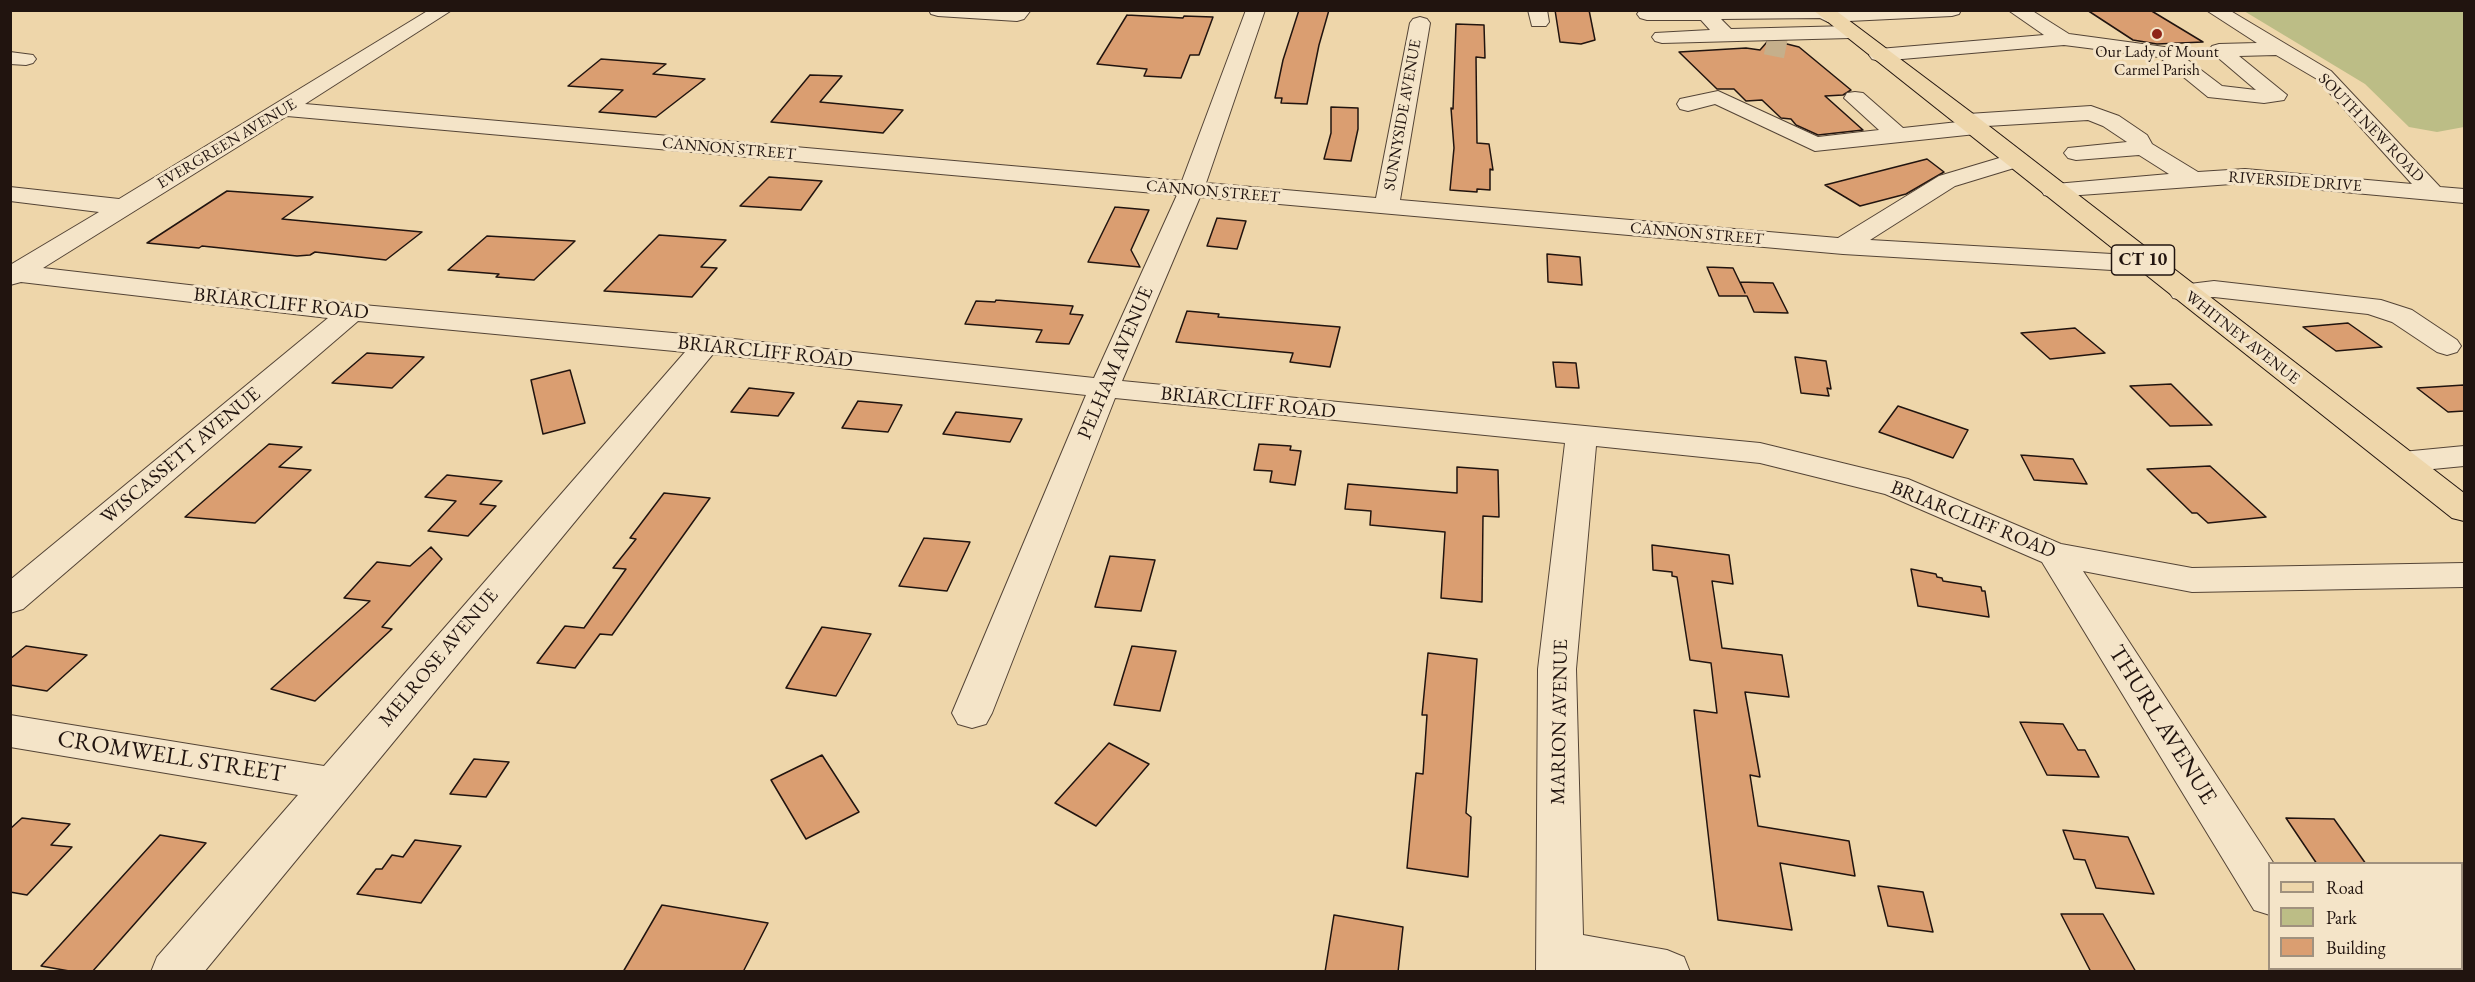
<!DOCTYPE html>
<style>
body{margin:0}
#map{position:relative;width:2475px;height:982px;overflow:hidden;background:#eed6aa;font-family:"EB Garamond",serif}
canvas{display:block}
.frame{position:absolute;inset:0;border:12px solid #21140f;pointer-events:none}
.legend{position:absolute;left:2268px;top:862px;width:195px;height:108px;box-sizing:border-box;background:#f4e4c8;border:2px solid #a0917e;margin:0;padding:8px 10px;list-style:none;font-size:18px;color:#21140f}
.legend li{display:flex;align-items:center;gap:12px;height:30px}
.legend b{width:30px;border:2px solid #a0917e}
</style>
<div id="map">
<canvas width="2475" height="982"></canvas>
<div class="frame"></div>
<ul class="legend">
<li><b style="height:8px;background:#eed6aa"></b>Road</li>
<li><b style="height:16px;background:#bcbd86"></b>Park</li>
<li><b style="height:16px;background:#da9e71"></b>Building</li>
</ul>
</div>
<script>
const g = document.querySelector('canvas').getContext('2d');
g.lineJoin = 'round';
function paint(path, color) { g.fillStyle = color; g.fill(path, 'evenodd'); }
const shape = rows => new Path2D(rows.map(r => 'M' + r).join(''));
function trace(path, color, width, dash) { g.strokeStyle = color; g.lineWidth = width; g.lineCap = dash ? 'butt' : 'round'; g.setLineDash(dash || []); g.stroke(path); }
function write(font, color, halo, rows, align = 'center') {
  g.font = font + ' "EB Garamond",serif'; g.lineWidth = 6; g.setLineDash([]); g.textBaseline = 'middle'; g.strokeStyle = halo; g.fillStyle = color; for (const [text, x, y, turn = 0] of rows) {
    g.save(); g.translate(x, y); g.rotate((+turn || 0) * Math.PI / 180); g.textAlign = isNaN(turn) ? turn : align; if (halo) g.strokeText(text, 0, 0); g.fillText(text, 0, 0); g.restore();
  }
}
const green = shape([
 [2244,11,2464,11,2464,127,2437,132,2409,127,2365,84]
]);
const building = shape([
 [1299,10,1329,10,1319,45,1307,104,1281,103,1282,98,1275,98,1283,60,1299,10],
 [1555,10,1589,10,1595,40,1581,44,1560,42,1555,10],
 [2087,10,2150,10,2203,42,2157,44,2133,40,2087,10],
 [1127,15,1183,18,1184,16,1213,17,1199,55,1190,55,1181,78,1144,76,1147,69,1097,64,1127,15],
 [1456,24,1484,25,1485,58,1476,57,1477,143,1489,144,1493,170,1490,169,1490,190,1477,189,1477,192,1450,190,1454,148,1451,108,1453,109,1456,24],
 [1767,42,1779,42,1799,47,1851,90,1843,95,1825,96,1863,130,1818,135,1796,125,1791,119,1781,118,1762,100,1746,101,1734,89,1717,89,1679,52,1746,48,1760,50,1767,42],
 [601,59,666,64,653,74,705,79,656,117,599,112,623,90,568,86,601,59],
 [810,75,842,76,820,102,903,110,883,133,771,122,810,75],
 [1331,107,1358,108,1358,129,1351,161,1324,159,1331,133,1331,107],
 [1927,159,1944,172,1906,194,1860,206,1825,185,1927,159],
 [769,177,822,181,801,210,740,206,769,177],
 [227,191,313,197,282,219,422,232,386,260,315,252,310,255,297,256,202,246,199,248,147,243,227,191],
 [1115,207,1149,210,1131,250,1140,267,1088,262,1115,207],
 [1217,218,1246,221,1237,249,1207,246,1217,218],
 [659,235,726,240,701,267,717,268,692,297,604,291,659,235],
 [487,236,575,241,534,280,496,277,499,274,448,270,487,236],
 [1547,254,1580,257,1582,285,1548,282,1547,254],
 [1707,267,1733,268,1745,293,1740,282,1773,283,1788,313,1754,312,1747,296,1719,296,1707,267],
 [996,300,1073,306,1070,314,1083,315,1069,344,1036,342,1042,330,965,324,976,301,995,302,996,300],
 [1187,311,1219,314,1218,317,1340,327,1330,367,1290,362,1293,353,1176,342,1187,311],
 [2348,323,2382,347,2336,351,2303,327,2348,323],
 [2075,328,2105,353,2050,359,2021,333,2075,328],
 [367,353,424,357,392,388,332,383,367,353],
 [1795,357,1826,361,1831,389,1827,388,1829,396,1801,393,1795,357],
 [1553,362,1576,363,1579,388,1556,387,1553,362],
 [570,370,585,423,543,434,531,380,570,370],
 [2171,384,2212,425,2170,426,2130,386,2171,384],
 [2464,385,2464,411,2448,412,2417,388,2464,385],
 [749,388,794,393,778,416,731,412,749,388],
 [858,401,902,405,888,432,842,428,858,401],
 [1898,406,1968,430,1953,458,1879,432,1898,406],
 [956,412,1022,419,1010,442,943,434,956,412],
 [269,444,302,447,279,467,311,470,255,523,185,517,269,444],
 [1259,444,1291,446,1290,450,1301,451,1295,485,1270,482,1272,471,1254,470,1259,444],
 [2021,455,2073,459,2087,484,2034,480,2021,455],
 [2210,466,2266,517,2208,523,2197,513,2192,513,2147,469,2210,466],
 [1457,467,1498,470,1499,517,1483,516,1482,602,1441,598,1445,532,1370,525,1371,511,1345,509,1348,484,1457,493,1457,467],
 [447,475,502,481,480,504,496,506,468,536,428,531,456,501,425,497,447,475],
 [664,493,710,498,612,635,600,634,575,668,537,663,565,626,584,628,626,569,613,568,636,539,630,538,664,493],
 [924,538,970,542,947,591,899,586,924,538],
 [1652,545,1729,555,1733,584,1712,581,1722,648,1782,655,1789,697,1745,692,1760,777,1750,775,1758,826,1849,841,1855,876,1780,863,1792,930,1718,920,1694,710,1717,713,1711,663,1690,660,1677,577,1672,576,1672,572,1653,570,1652,545],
 [431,547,442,559,382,627,392,629,315,701,271,689,370,601,344,598,377,562,410,566,431,547],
 [1110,556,1155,560,1141,611,1095,607,1110,556],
 [1911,569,1936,574,1937,577,1942,578,1943,581,1981,587,1982,591,1985,591,1989,617,1918,606,1911,569],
 [822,627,871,634,836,696,786,688,822,627],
 [26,646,87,655,47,691,10,685,10,659,26,646],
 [1132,646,1176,651,1160,711,1114,705,1132,646],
 [1428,653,1477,659,1466,813,1471,817,1468,877,1407,868,1416,773,1423,774,1427,715,1422,715,1428,653],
 [2020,722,2063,724,2078,750,2085,750,2099,777,2047,775,2020,722],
 [1109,743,1149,764,1096,826,1055,803,1109,743],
 [822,755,859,812,806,839,771,780,822,755],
 [474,759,509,762,486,797,450,794,474,759],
 [22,818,70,824,51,845,72,847,27,895,10,892,10,829,22,818],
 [2286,818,2334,819,2366,864,2317,864,2286,818],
 [2063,830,2128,837,2154,894,2096,888,2085,860,2074,859,2063,830],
 [160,835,206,843,92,972,75,972,41,966,160,835],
 [415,840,461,846,421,903,357,894,376,869,382,869,392,855,403,857,415,840],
 [1878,886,1923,892,1933,932,1888,926,1878,886],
 [662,905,768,923,743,972,623,972,662,905],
 [2061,914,2103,914,2136,972,2091,972,2061,914],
 [1334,915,1403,927,1398,972,1325,972,1334,915]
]);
const minorTunnel = shape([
 [1766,44,1786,48]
]);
const minor = shape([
 [429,10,452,10,305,104,1182,181,1246,10,1265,10,1206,183,1376,198,1410,23,1413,19,1420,17,1427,19,1430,23,1400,200,1838,238,1939,176,2016,153,2024,155,2028,160,2024,165,1955,186,1870,240,2112,254,2143,252,2152,254,2156,260,2152,266,2112,270,1843,254,1200,197,1122,381,1760,443,1908,479,2061,544,2192,568,2464,563,2464,587,2192,592,2083,571,2274,864,2270,864,2270,915,2254,910,2042,562,1885,494,1760,463,1596,446,1576,669,1583,935,1667,950,1684,957,1690,972,1536,972,1538,669,1565,443,1115,398,992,713,986,724,972,728,958,724,952,713,1086,395,713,354,204,972,151,972,157,957,298,795,10,747,10,715,324,766,685,352,358,321,23,609,10,613,10,580,328,318,21,282,10,285,10,265,99,212,10,201,10,187,119,199,429,10],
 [287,116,1177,195,1094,378,706,336,352,304,43,268,287,116],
 [929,10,1031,10,1024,19,1017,21,938,16,931,14,929,10],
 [1528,10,1547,10,1549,22,1546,26,1532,26,1528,10],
 [1640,10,1961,10,1959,14,1952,16,1828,22,1820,18,1721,19,1731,29,1850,26,1857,28,1860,32,1857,36,1850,38,1662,43,1655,41,1652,37,1655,33,1710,30,1701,20,1647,20,1640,18,1637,14,1640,10],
 [2008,10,2031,10,2069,34,2172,48,2222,86,2256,90,2209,50,2212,46,2219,44,2257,43,2206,10,2229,10,2331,71,2440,187,2464,189,2464,203,2245,183,2053,197,2044,195,2041,190,2044,185,2169,174,2139,155,2076,160,2068,158,2064,153,2068,148,2127,142,2103,126,2088,120,1987,126,1984,132,1976,134,1815,151,1715,104,1688,111,1680,109,1677,104,1680,99,1718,91,1818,137,1879,130,1844,98,1847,93,1855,92,1863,93,1903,128,1958,122,1960,116,1968,114,2091,106,2119,116,2147,135,2152,144,2198,172,2245,169,2412,184,2317,79,2276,55,2239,56,2287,95,2284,100,2264,103,2208,97,2159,57,2064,45,1879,61,1872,59,1869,55,1872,51,1879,49,2044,35,2008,10],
 [10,52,33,55,36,59,33,63,26,65,10,64,10,52],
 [2214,281,2381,300,2412,310,2457,340,2461,346,2457,352,2447,355,2437,352,2392,322,2368,314,2214,297,2183,300,2173,298,2169,292,2173,286,2214,281],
 [2464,446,2464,466,2402,472,2391,469,2386,462,2391,455,2402,452,2464,446],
 [2292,968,2339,968,2340,972,2293,972,2292,968]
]);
const major = shape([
 [1813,10,1835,10,1976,116,2464,493,2464,521,2452,518,1813,10]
]);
const markers = [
 [2157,34,6,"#8f2418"]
];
const farPoinames = [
 ["Our Lady of Mount",2157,53],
 ["Carmel Parish",2157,71]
];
const farStreetnames = [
 ["SUNNYSIDE AVENUE",1403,115,-80],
 ["SOUTH NEW ROAD",2371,128,46],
 ["EVERGREEN AVENUE",227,144,-31],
 ["CANNON STREET",729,149,5],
 ["RIVERSIDE DRIVE",2295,182,4],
 ["CANNON STREET",1213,192,5],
 ["CANNON STREET",1697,234,5],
 ["WHITNEY AVENUE",2242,338,38]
];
const shields = [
 [2143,260,63]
];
const shieldNames = [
 ["CT 10",2143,260]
];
const streetNames = [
 ["BRIARCLIFF ROAD",281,304,6],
 ["BRIARCLIFF ROAD",765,352,6],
 ["PELHAM AVENUE",1116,363,-67],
 ["BRIARCLIFF ROAD",1248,403,6],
 ["WISCASSETT AVENUE",181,456,-40],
 ["BRIARCLIFF ROAD",1973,520,22],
 ["MELROSE AVENUE",439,658,-50],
 ["MARION AVENUE",1560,722,-89]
];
const nearStreetnames = [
 ["THURL AVENUE",2162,725,58],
 ["CROMWELL STREET",171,757,9]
];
paint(green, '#bcbd86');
paint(building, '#da9e71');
trace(building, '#21140f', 1.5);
trace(minorTunnel, '#c5af8b', 21, [21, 10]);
trace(minor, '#544436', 2);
trace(major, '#21140f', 2);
paint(minor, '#f4e4c8');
paint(major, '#eed6aa');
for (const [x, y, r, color] of markers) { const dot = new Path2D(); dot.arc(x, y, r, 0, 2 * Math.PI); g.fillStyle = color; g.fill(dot); trace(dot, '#f4e4c8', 2); }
write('16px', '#21140f', '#f4e4c8', farPoinames);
write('16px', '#21140f', '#f4e4c8', farStreetnames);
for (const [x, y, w] of shields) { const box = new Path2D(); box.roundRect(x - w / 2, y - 15, w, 30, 4.5); g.fillStyle = '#f4e4c8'; g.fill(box); trace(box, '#21140f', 1.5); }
write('bold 18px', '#21140f', null, shieldNames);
write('20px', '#21140f', '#f4e4c8', streetNames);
write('24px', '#21140f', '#f4e4c8', nearStreetnames);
</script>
